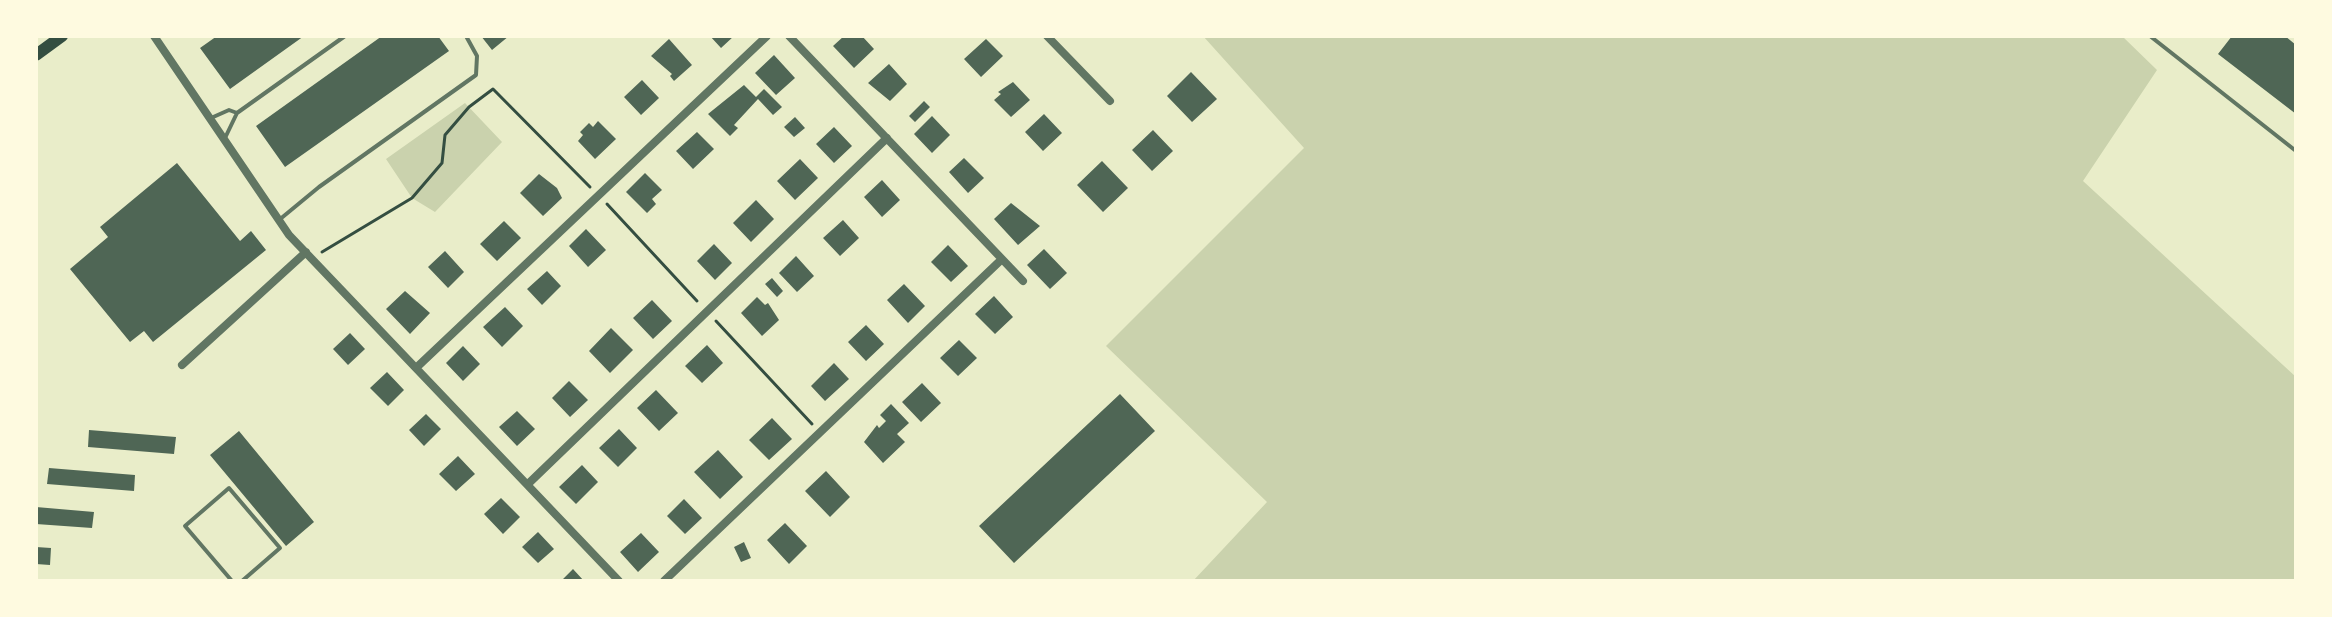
<!DOCTYPE html>
<style>
body{margin:0}
#map{position:relative;width:2332px;height:617px;overflow:hidden;background:#e9edc9;font-family:"Fira Sans",sans-serif}
canvas{display:block}
.frame{position:absolute;inset:0;border:38px solid #fefae0;pointer-events:none}
</style>
<div id="map">
<canvas width="2332" height="617"></canvas>
<div class="frame"></div>
</div>
<script>
const g = document.querySelector('canvas').getContext('2d');
g.lineJoin = 'round';
function paint(path, color) { g.fillStyle = color; g.fill(path, 'evenodd'); }
const shape = rows => new Path2D(rows.map(r => 'M' + r).join(''));
function trace(path, color, width, dash) { g.strokeStyle = color; g.lineWidth = width; g.lineCap = dash ? 'butt' : 'round'; g.setLineDash(dash || []); g.stroke(path); }
const green = shape([
 [1203,36,2122,36,2157,70,2083,181,2296,377,2296,581,1193,581,1267,502,1106,346,1304,148],
 [465,103,502,142,435,212,412,198,386,159]
]);
const building = shape([
 [217,36,304,36,230,89,200,48],
 [382,36,438,36,449,51,285,167,256,126],
 [481,36,509,36,492,50],
 [710,36,734,36,721,48],
 [844,36,862,36,874,49,854,68,833,46],
 [2232,36,2285,36,2296,45,2296,114,2218,54],
 [669,39,692,65,674,81,670,76,672,74,651,56],
 [986,39,1003,56,981,77,964,59],
 [774,55,795,78,776,95,755,73],
 [889,64,907,84,890,101,868,83],
 [1191,72,1217,99,1192,122,1167,96],
 [642,80,659,98,641,115,624,97],
 [1013,82,1030,100,1011,117,994,100,1001,94,998,92],
 [744,85,756,97,764,89,782,107,773,115,758,99,734,125,738,128,730,136,708,114],
 [924,101,930,107,915,122,909,116],
 [1044,114,1062,133,1043,151,1025,132],
 [932,116,950,135,932,153,914,134],
 [795,117,805,128,794,137,784,127],
 [598,121,616,139,595,159,578,141,583,135,580,132,589,123,593,127],
 [834,127,852,146,834,163,816,144],
 [1153,130,1173,151,1152,171,1132,150],
 [697,132,714,149,693,169,676,151],
 [964,158,984,178,968,193,949,172],
 [800,159,818,178,795,200,777,181],
 [1102,161,1128,188,1103,212,1077,185],
 [177,163,240,241,251,231,266,250,153,342,144,331,130,342,70,269,108,237,100,227],
 [645,173,662,190,652,199,656,204,647,213,626,192],
 [539,174,557,188,562,198,543,216,520,193],
 [882,180,900,200,882,217,864,197],
 [756,200,774,219,751,242,733,223],
 [1011,203,1040,226,1018,245,994,219],
 [843,220,859,238,840,256,823,238],
 [504,221,521,238,497,261,480,244],
 [586,229,606,250,588,267,569,246],
 [714,244,732,263,715,280,697,261],
 [948,245,968,266,951,282,931,262],
 [1044,249,1067,273,1050,289,1027,265],
 [445,251,464,272,448,288,428,267],
 [796,256,814,276,797,292,779,273],
 [547,271,561,286,542,305,527,289],
 [772,278,783,291,777,297,765,284],
 [904,284,925,306,908,323,887,300],
 [405,291,430,313,410,334,386,309],
 [994,296,1013,317,995,334,975,314],
 [757,297,765,305,768,303,779,320,762,336,741,313],
 [652,300,672,321,653,339,633,318],
 [505,307,523,326,502,347,483,327],
 [866,325,884,344,866,361,848,342],
 [611,328,633,350,610,373,589,351],
 [350,333,365,349,348,365,333,349],
 [959,340,977,358,958,376,940,358],
 [707,345,723,363,702,383,685,366],
 [463,346,480,364,463,381,446,363],
 [834,363,849,379,825,401,811,386],
 [387,372,404,390,388,406,370,388],
 [569,381,588,400,570,417,552,398],
 [922,383,941,403,921,422,902,402],
 [656,390,678,413,659,431,637,408],
 [1120,394,1155,431,1014,563,979,526],
 [891,404,909,423,897,434,905,442,883,463,864,442,877,425,879,428,886,421,880,415],
 [517,411,535,429,517,446,499,427],
 [426,414,441,429,424,446,409,430],
 [772,418,792,439,769,460,749,440],
 [619,429,637,448,618,467,599,448],
 [89,430,176,437,174,454,88,447],
 [239,431,314,522,286,546,210,455],
 [718,450,743,477,720,499,694,472],
 [458,456,475,474,456,491,439,474],
 [582,465,598,482,576,504,559,487],
 [49,468,135,475,134,491,47,484],
 [826,471,850,497,830,517,805,491],
 [501,498,520,517,503,534,484,514],
 [684,499,702,518,685,534,667,516],
 [36,507,94,512,92,528,36,524],
 [785,523,807,546,789,564,767,540],
 [538,532,554,549,538,563,522,547],
 [641,533,659,552,638,572,620,552],
 [744,542,751,558,741,562,734,547],
 [36,547,51,548,50,565,36,564],
 [573,569,584,581,561,581]
]);
const path = shape([
 [607,204,697,301],
 [322,252,412,198,442,163,445,135,469,107,493,89,590,187],
 [716,321,812,424]
]);
const service = shape([
 [2150,36,2296,151],
 [211,118,229,110,237,113],
 [225,138,237,113,345,36],
 [279,220,319,187,476,75,477,56,466,36],
 [232,581,185,526,229,488,280,548,242,581]
]);
const minor = shape([
 [154,36,289,235,619,581],
 [789,36,1023,281],
 [1047,36,1110,101],
 [182,365,306,252],
 [416,368,767,36],
 [528,484,887,138],
 [664,581,1002,259]
]);
const secondary = shape([
 [36,55,62,36]
]);
paint(green, '#cad2ad');
paint(building, '#4f6655');
trace(path, '#344e41', 3);
trace(service, '#617663', 4);
trace(minor, '#617663', 8);
trace(secondary, '#344e41', 12);
</script>
